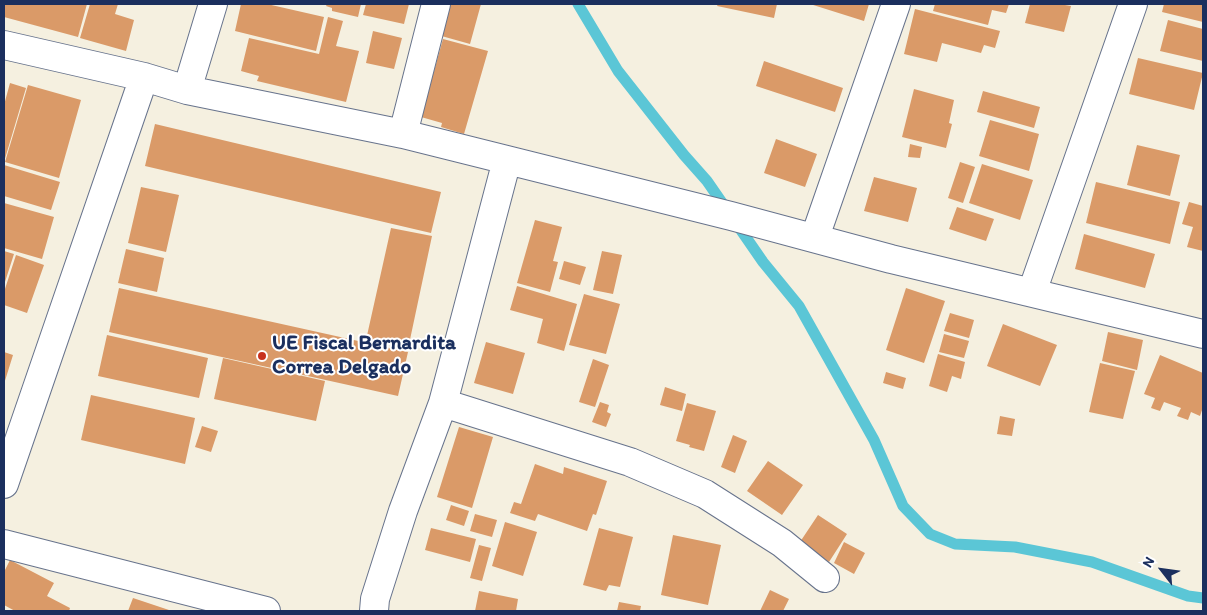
<!DOCTYPE html>
<style>
body{margin:0}
#map{position:relative;width:1207px;height:615px;overflow:hidden;background:#f5f0e0;font-family:Itim,sans-serif}
canvas{display:block}
.frame{position:absolute;inset:0;border:5px solid #1b2f5e;pointer-events:none}
.north{position:absolute;left:1137px;top:545px;width:50px;height:50px;-webkit-text-stroke:4px #fff;paint-order:stroke;rotate:300deg;font-size:14px;font-weight:700;line-height:20px;text-align:center;color:#1b2f5e}
.north::after{content:'';display:block;margin:auto;width:18px;height:22px;background:#1b2f5e;clip-path:polygon(50% 0,100% 100%,50% 72%,0 100%)}
</style>
<div id="map">
<canvas width="1207" height="615"></canvas>
<div class="frame"></div>
<div class="north">N</div>
</div>
<script>
const g = document.querySelector('canvas').getContext('2d');
g.lineJoin = 'round';
const shape = rows => new Path2D(rows.map(r => 'M' + r).join(''));
function trace(path, color, width, dash) { g.strokeStyle = color; g.lineWidth = width; g.lineCap = dash ? 'butt' : 'round'; g.setLineDash(dash || []); g.stroke(path); }
function paint(path, color) { g.fillStyle = color; g.fill(path, 'evenodd'); }
function write(font, color, halo, rows, align = 'center') {
  g.font = font + ' Itim,sans-serif'; g.lineWidth = 4; g.setLineDash([]); g.textBaseline = 'middle'; g.strokeStyle = halo; g.fillStyle = color; for (const [text, x, y, turn = 0] of rows) {
    g.save(); g.translate(x, y); g.rotate((+turn || 0) * Math.PI / 180); g.textAlign = isNaN(turn) ? turn : align; if (halo) g.strokeText(text, 0, 0); g.fillText(text, 0, 0); g.restore();
  }
}
const stream = shape([
 [578,4,618,71,684,155,707,181,763,262,799,306,874,440,903,506,930,534,955,544,1015,547,1092,562,1188,596,1203,598]
]);
const building = shape([
 [4,4,87,4,78,37,4,17],
 [90,4,118,4,115,14,134,20,126,51,80,38],
 [241,4,267,4,324,17,316,51,235,31],
 [327,4,361,4,358,17,332,11,332,8,326,6],
 [366,4,409,4,404,24,363,15],
 [448,4,481,4,470,44,438,35],
 [718,4,777,4,774,18,717,6],
 [810,4,869,4,864,21],
 [935,4,1009,4,1006,13,992,10,988,25,933,11],
 [1030,4,1059,4,1071,6,1064,32,1025,23],
 [1164,4,1203,4,1203,22,1162,12],
 [915,9,1000,31,995,48,984,45,981,53,942,43,937,62,904,54],
 [328,17,343,21,336,46,359,51,346,102,257,81,259,76,241,71,249,38,319,54],
 [1168,20,1203,29,1203,61,1160,51],
 [373,31,402,38,394,69,366,63],
 [443,39,488,51,464,134,441,127,442,123,421,117],
 [1138,58,1203,73,1194,110,1129,94],
 [764,61,843,88,835,112,756,86],
 [10,83,26,88,4,162,4,105],
 [28,85,81,100,59,178,5,162],
 [914,89,954,100,949,123,952,124,946,148,902,137],
 [983,91,1040,107,1034,128,977,112],
 [990,120,1039,134,1029,171,979,156],
 [155,124,441,192,431,233,145,166],
 [776,139,817,154,805,187,764,173],
 [910,144,922,147,920,158,908,157],
 [1137,145,1180,155,1170,196,1127,185],
 [960,162,975,167,963,203,948,198],
 [982,164,1033,180,1020,220,969,203],
 [4,165,60,182,51,210,4,196],
 [874,177,917,188,908,222,864,211],
 [1096,182,1180,202,1170,244,1086,223],
 [141,187,179,195,166,252,128,243],
 [1189,202,1203,206,1203,251,1187,247,1193,227,1182,224],
 [4,203,54,217,42,259,4,248],
 [957,207,994,219,986,241,949,229],
 [535,220,562,227,553,261,558,262,550,292,517,283],
 [391,228,432,236,408,349,366,340],
 [1084,234,1155,254,1145,288,1075,269],
 [126,249,164,258,157,292,118,283],
 [4,251,14,254,4,285],
 [602,251,622,255,613,294,593,290],
 [16,255,44,265,27,313,4,305,4,292],
 [564,261,586,267,580,285,559,279],
 [517,286,577,304,564,351,537,343,543,319,510,310],
 [119,288,408,352,398,396,109,332],
 [906,288,945,301,924,363,886,350],
 [584,294,620,304,606,354,569,345],
 [950,313,974,320,969,338,944,331],
 [1003,324,1057,345,1040,386,987,366],
 [1108,332,1143,340,1137,370,1102,361],
 [944,334,969,341,964,358,939,352],
 [107,335,208,358,199,398,98,376],
 [486,342,525,353,513,394,474,383],
 [4,352,13,355,4,384],
 [938,354,965,362,961,379,952,376,947,392,929,386],
 [1160,355,1203,373,1203,407,1200,416,1191,412,1188,420,1177,416,1181,408,1164,402,1160,411,1151,408,1155,398,1144,394],
 [223,358,325,381,316,421,214,399],
 [593,359,609,365,595,407,579,402],
 [1100,363,1135,371,1123,419,1089,412],
 [886,372,906,378,903,389,883,383],
 [665,387,686,394,682,411,660,405],
 [91,395,195,418,185,464,81,440],
 [600,402,609,405,607,412,611,414,606,427,592,422],
 [687,403,716,411,704,451,689,447,690,445,676,441],
 [1000,416,1015,419,1012,436,997,434],
 [202,426,218,431,211,452,195,447],
 [459,427,493,437,472,508,437,497],
 [733,435,747,441,735,473,721,467],
 [768,461,803,485,782,515,747,491],
 [535,464,563,474,564,467,607,481,596,515,593,514,587,531,538,514,535,521,510,513,514,502,521,504],
 [451,505,469,511,464,526,446,520],
 [475,514,497,520,492,537,470,531],
 [818,515,847,534,829,562,800,542],
 [505,522,537,532,523,576,492,566],
 [431,528,476,539,470,562,425,550],
 [599,528,633,537,620,587,609,585,606,591,583,585],
 [673,535,721,545,708,605,661,595],
 [844,542,865,553,854,574,834,563],
 [479,545,491,548,482,581,470,578],
 [10,560,54,583,47,596,70,608,69,611,15,611,4,605,4,572],
 [770,590,789,599,783,611,760,611],
 [479,591,518,599,516,611,475,611],
 [133,598,172,611,128,611],
 [619,602,641,606,640,611,617,611]
]);
const minor = shape([
 [4,45,144,77,187,90,403,134,731,216,891,259,1203,334],
 [187,90,213,4],
 [403,134,436,4],
 [815,237,896,4],
 [1032,292,1133,4],
 [443,403,630,462,705,494,782,543,825,578],
 [4,484,144,77],
 [4,544,266,611],
 [374,611,375,599,403,511,443,403,507,160]
]);
const markers = [
 [262,356,5,"#c8321e"]
];
const poiNames = [
 ["UE Fiscal Bernardita",272,344],
 ["Correa Delgado",272,368]
];
trace(stream, '#5bc6d6', 11);
paint(building, '#da9a68');
trace(minor, '#67738c', 30);
trace(minor, '#fff', 28);
for (const [x, y, r, color] of markers) { const dot = new Path2D(); dot.arc(x, y, r, 0, 2 * Math.PI); g.fillStyle = color; g.fill(dot); trace(dot, '#fff', 2); }
write('bold 21px', '#1b2f5e', '#fff', poiNames, 'left');
</script>
